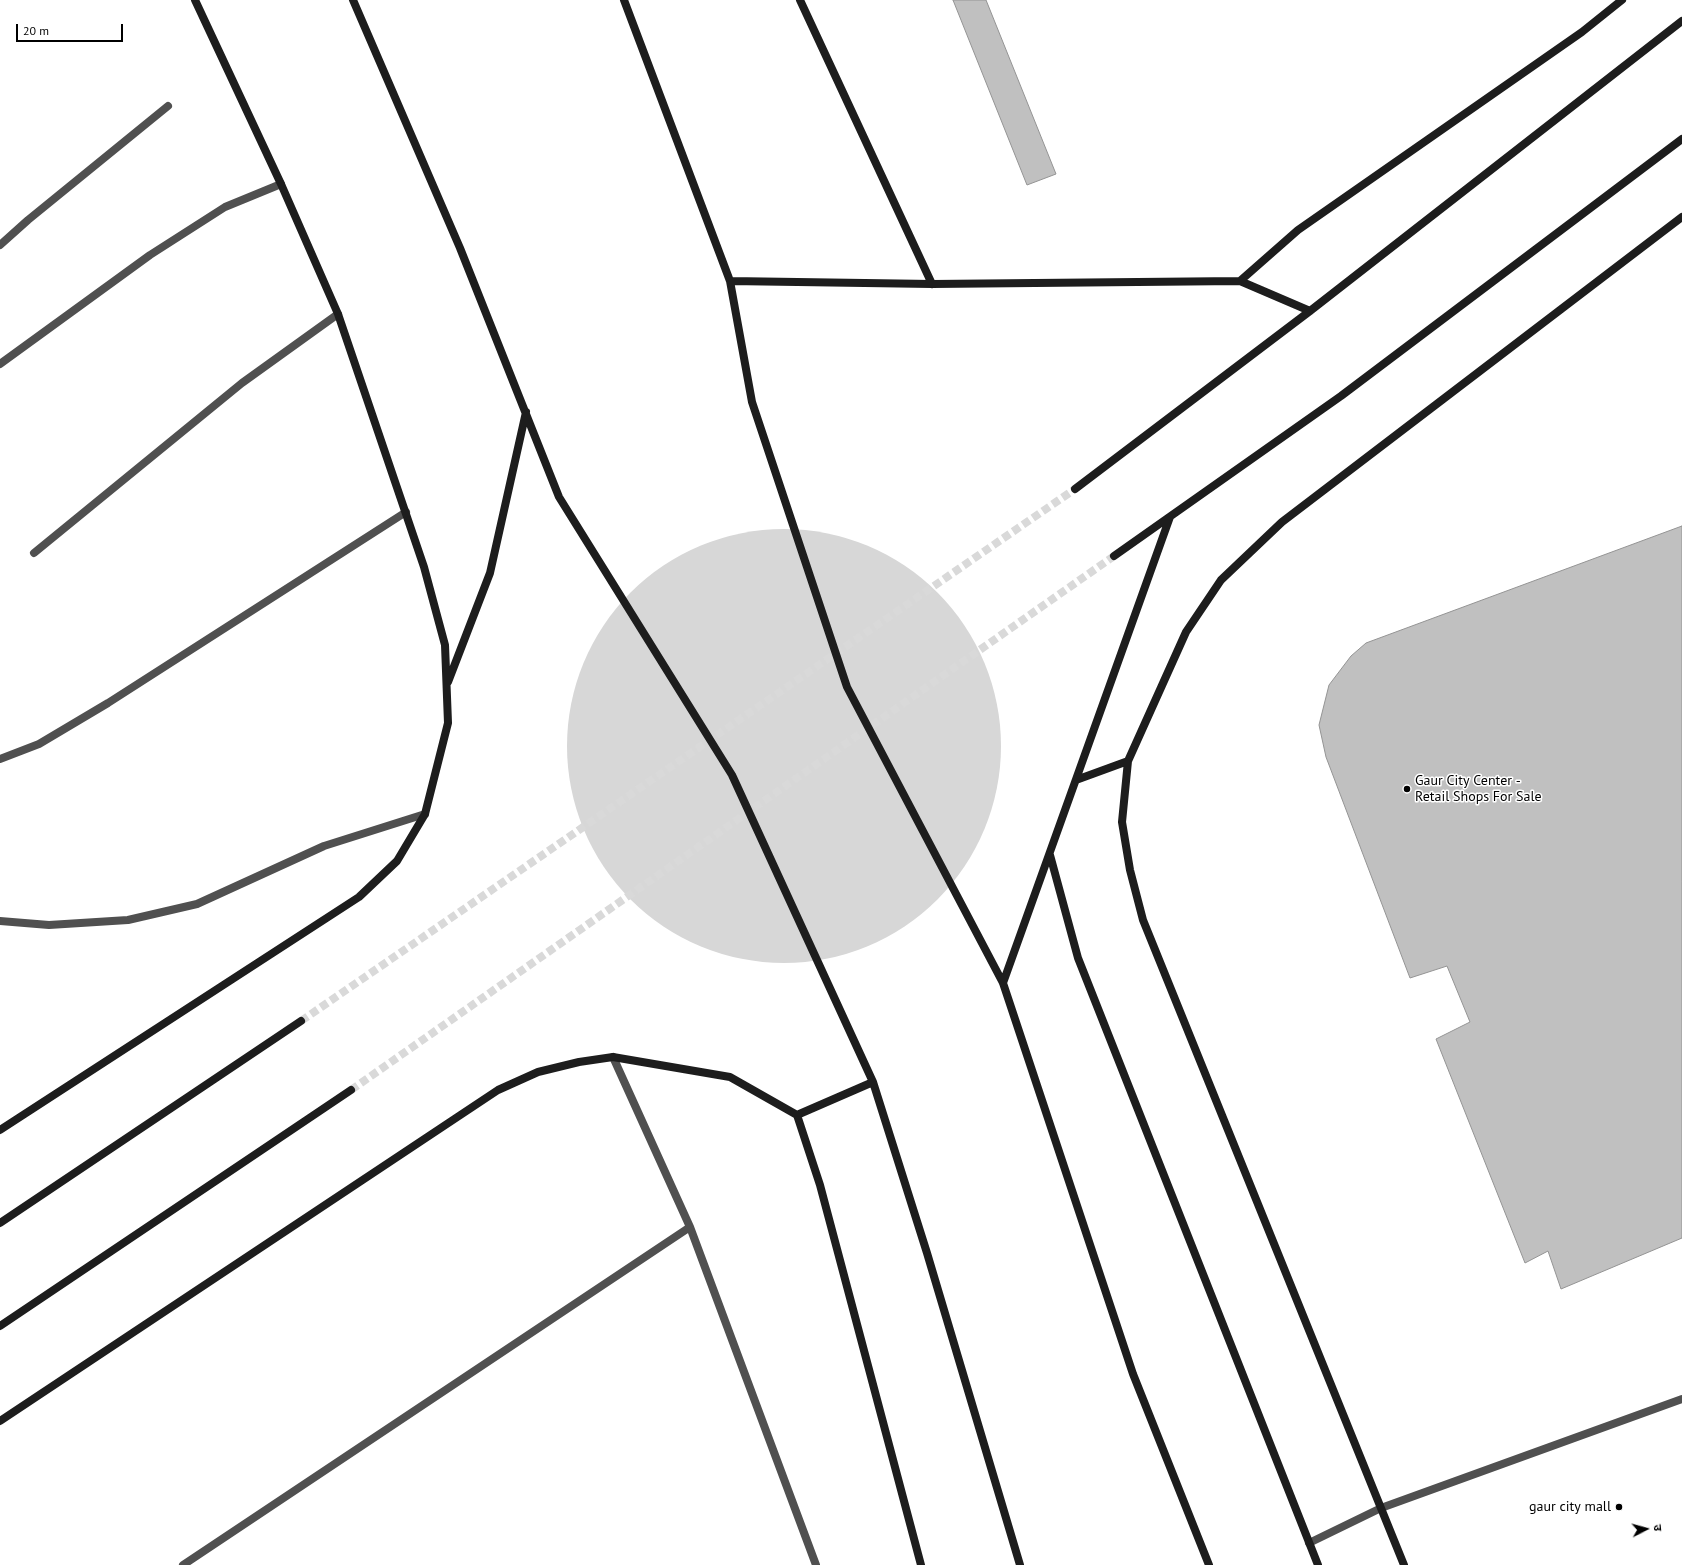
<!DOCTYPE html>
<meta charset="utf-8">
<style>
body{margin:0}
#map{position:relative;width:1682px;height:1565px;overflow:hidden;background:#fff;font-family:"PT Sans","Noto Sans Devanagari",sans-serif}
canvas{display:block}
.north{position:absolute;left:1626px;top:1509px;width:40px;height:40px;-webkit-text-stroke:3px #fff;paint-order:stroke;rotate:84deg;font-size:11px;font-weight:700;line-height:16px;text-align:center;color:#000}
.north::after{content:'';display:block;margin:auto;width:14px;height:18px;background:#000;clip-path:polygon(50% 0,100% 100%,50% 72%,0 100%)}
.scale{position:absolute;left:16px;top:24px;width:107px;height:18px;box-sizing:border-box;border:2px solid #000;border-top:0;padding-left:5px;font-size:12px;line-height:14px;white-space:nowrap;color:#000;-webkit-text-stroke:3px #fff;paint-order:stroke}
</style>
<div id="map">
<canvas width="1682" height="1565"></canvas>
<div class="north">उ</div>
<div class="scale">20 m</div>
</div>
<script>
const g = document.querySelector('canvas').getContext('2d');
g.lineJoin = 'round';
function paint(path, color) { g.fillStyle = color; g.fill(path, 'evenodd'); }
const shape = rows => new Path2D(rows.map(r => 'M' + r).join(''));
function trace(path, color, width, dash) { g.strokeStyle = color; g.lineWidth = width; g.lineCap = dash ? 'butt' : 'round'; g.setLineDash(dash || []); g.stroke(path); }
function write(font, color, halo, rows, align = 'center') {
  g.font = font + ' "PT Sans",sans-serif'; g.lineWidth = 3; g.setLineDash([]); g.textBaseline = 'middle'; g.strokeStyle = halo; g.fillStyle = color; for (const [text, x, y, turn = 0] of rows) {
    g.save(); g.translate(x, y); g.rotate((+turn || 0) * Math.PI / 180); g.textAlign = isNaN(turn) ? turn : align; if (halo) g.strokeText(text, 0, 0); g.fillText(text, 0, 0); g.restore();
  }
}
const green = shape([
 '567 746a217 217 0 1 1 434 0a217 217 0 1 1-434 0Z'
]);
const building = shape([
 [953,0,986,0,1056,174,1027,185,953,0],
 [1682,526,1682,1238,1561,1289,1548,1251,1525,1263,1436,1039,1470,1022,1447,966,1410,978,1326,757,1319,725,1329,685,1351,656,1366,643,1682,526]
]);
const secondaryTunnel = shape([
 [301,1021,1075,489],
 [351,1090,1114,556]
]);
const lane = shape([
 [1309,1543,1381,1508,1682,1399]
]);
const street = shape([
 [0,245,28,220,168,106],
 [0,364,150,255,225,207,281,184],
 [34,553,242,383,338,314],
 [0,759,39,744,108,703,406,512],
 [0,921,49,925,128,920,197,904,324,846,425,814],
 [613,1057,690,1227,816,1565],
 [183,1565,690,1227]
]);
const secondary = shape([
 [353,0,460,248,559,497,732,775,873,1082,927,1253,1020,1565],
 [624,0,730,281,752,402,847,687,1003,983,1133,1374,1209,1565],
 [800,0,932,284],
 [730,281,932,284,1240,281,1310,311],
 [1240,281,1298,230,1582,32,1622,0],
 [1075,489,1310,311,1682,21],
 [1114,556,1341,396,1682,139],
 [448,682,490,573,526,412],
 [1076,780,1128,761],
 [1050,855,1078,958,1318,1565],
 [1003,983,1170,517],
 [797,1115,873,1082],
 [0,1130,359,897,397,861,425,814,448,723,445,645,424,567,338,314,281,184,195,0],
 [0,1223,301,1021],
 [0,1326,351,1090],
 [0,1421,498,1090,538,1072,579,1062,613,1057,730,1077,797,1115,820,1185,921,1565],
 [1404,1565,1143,920,1130,870,1122,822,1128,761,1186,632,1221,580,1282,522,1682,217]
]);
const markers = [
 [1407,789,4,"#000"],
 [1619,1507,4,"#000"]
];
const poiNames = [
 ["Gaur City Center -",1415,781],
 ["Retail Shops For Sale",1415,797],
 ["gaur city mall",1611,1507,"right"]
];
paint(green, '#d7d7d7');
paint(building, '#c0c0c0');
trace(building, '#949494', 1);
trace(secondaryTunnel, '#d9d9d9', 8, [8, 4]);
trace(lane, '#505050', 8);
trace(street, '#505050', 8);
trace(secondary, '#1d1d1d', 8);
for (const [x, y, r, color] of markers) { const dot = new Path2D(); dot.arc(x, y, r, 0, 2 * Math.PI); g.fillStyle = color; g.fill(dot); trace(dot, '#fff', 1.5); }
write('14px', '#000', '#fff', poiNames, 'left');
</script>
